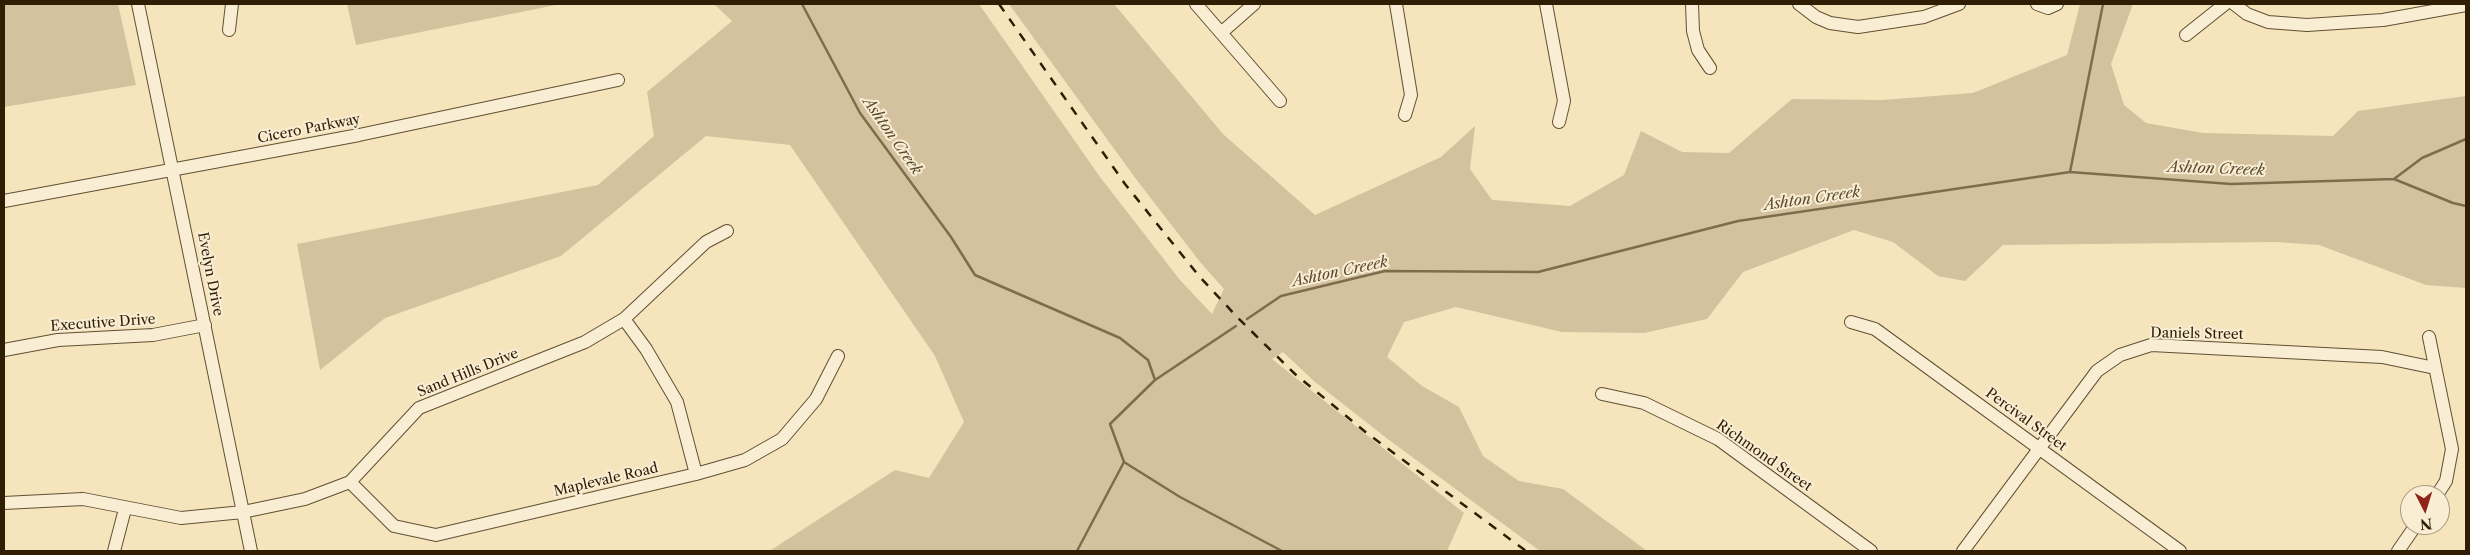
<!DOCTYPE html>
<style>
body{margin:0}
#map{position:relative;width:2470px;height:555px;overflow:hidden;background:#f6e4bd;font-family:"Libre Caslon Text",serif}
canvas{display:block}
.frame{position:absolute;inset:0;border:5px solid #2f1e04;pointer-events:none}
.north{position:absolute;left:2400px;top:485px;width:50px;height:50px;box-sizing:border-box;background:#f9edd4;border:1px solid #a89a81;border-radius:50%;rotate:175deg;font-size:14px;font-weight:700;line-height:20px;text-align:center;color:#2f1e04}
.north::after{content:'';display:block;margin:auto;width:18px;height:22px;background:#8f2418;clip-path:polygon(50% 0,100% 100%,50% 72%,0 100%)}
</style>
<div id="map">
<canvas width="2470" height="555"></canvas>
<div class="frame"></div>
<div class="north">N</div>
</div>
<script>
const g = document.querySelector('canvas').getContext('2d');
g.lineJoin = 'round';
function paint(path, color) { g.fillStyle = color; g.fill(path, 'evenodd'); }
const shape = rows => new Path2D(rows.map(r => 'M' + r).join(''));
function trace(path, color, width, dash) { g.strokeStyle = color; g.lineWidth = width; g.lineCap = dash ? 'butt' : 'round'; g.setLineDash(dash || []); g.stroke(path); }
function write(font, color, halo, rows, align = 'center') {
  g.font = font + ' "Libre Caslon Text",serif'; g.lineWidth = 4; g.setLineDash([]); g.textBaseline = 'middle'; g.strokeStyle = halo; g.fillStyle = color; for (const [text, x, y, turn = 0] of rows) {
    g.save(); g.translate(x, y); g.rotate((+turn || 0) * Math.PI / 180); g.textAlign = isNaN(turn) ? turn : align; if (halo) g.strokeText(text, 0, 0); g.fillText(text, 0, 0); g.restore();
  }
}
const green = shape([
 [4,4,118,4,136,85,4,107],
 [347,4,561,4,356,45],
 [714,4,979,4,1100,177,1180,280,1212,314,1224,289,1200,262,1136,179,1009,4,1114,4,1223,134,1315,215,1441,157,1475,126,1470,169,1492,200,1570,206,1624,175,1641,131,1682,152,1729,153,1792,99,1882,100,1973,93,2067,55,2080,4,2133,4,2111,64,2124,105,2146,123,2203,133,2333,136,2358,111,2466,96,2466,288,2426,285,2319,245,2276,242,2003,245,1965,281,1938,276,1893,242,1854,230,1743,272,1707,319,1644,333,1562,332,1456,307,1404,322,1387,357,1422,386,1459,407,1483,456,1519,481,1563,489,1647,551,1540,551,1389,440,1315,382,1283,352,1272,359,1464,513,1447,551,765,551,771,550,895,470,929,478,964,422,935,356,790,145,706,136,561,256,385,318,320,370,297,244,598,185,654,136,647,92,732,21]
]);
const stream = shape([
 [802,4,860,113,951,237,975,275,1120,338,1148,360,1155,380],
 [2070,172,2103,4],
 [2394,179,2422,158,2466,139],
 [1247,319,1281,296,1385,271,1538,272,1738,221,2070,172,2231,184,2394,179,2453,203,2466,206],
 [1124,462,1180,497,1282,551],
 [1077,551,1124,462,1110,424,1155,380,1236,326]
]);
const minor = shape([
 [138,4,251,551],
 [1196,4,1280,101],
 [1396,4,1411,95,1405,115],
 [1546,4,1564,101,1559,122],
 [1692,4,1693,31,1698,50,1710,68],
 [1799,4,1816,17,1830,23,1858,27,1924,17,1959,4],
 [2037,4,2048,8,2057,4],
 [2234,4,2247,14,2268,22,2307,25,2383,20,2466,5],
 [229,30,232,4],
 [1221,33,1254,4],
 [2186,35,2225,4],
 [4,201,359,135,618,80],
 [624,319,646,349,677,402,696,474],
 [1851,322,1875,329,2180,551],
 [2429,337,2452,449,2446,481,2437,495],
 [4,350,58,340,153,335,205,325],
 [1602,394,1644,403,1718,439,1871,551],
 [350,482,394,526,436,535,696,474,745,460,782,439,816,399,838,356],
 [4,503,83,499,181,518,243,512,305,499,350,482,419,408,585,342,624,319,706,242,727,231],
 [114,551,125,509],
 [1963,551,2097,371,2120,355,2151,345,2382,357,2435,368],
 [2398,551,2416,525]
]);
const rail = shape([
 [999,4,1125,184,1199,276,1238,318,1295,374,1368,434,1526,551]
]);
const streetNames = [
 ["Cicero Parkway",309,129,-11],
 ["Evelyn Drive",210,274,79],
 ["Executive Drive",103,323,-4],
 ["Daniels Street",2197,334,1],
 ["Sand Hills Drive",468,373,-22],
 ["Percival Street",2026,420,36],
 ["Richmond Street",1764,456,35],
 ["Maplevale Road",606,480,-13]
];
const waterNames = [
 ["Ashton Creek",892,136,55],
 ["Ashton Creeek",2216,169,2],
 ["Ashton Creeek",1812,199,-8],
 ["Ashton Creeek",1340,272,-12]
];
paint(green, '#d4c29e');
trace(stream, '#7e6d4d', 2.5);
trace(minor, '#615032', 14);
trace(minor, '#f9edd4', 12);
trace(rail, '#2f1e04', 2.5, [9, 9]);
write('14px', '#2f1e04', '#f9edd4', streetNames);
write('italic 15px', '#5d4c2f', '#f9edd4', waterNames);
</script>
